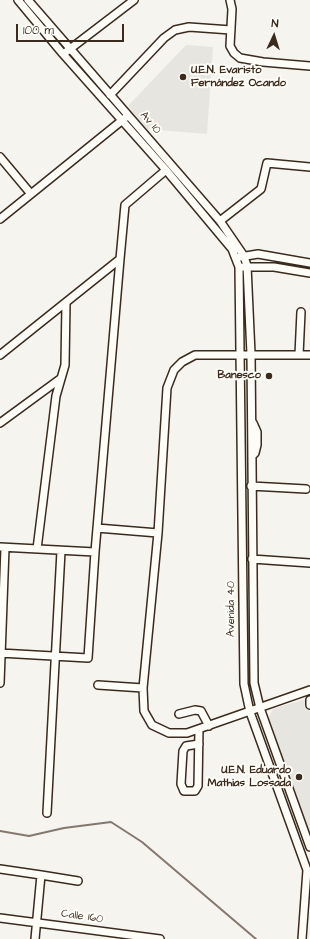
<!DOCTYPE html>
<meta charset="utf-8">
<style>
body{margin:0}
#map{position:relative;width:310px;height:939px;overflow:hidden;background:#f5f4ee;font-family:"Architects Daughter",sans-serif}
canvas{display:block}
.north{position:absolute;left:254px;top:16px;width:40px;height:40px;-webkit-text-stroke:3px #fdfcf7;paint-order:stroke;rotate:4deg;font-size:11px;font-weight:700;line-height:16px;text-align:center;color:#3b2a1e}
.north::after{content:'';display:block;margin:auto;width:14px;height:18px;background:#3b2a1e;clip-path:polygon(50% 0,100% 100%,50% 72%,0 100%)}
.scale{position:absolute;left:16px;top:24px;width:108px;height:18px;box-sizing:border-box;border:2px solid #3b2a1e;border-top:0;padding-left:5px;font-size:12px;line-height:14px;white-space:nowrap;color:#3b2a1e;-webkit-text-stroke:3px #fdfcf7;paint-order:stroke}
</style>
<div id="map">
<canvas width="310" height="939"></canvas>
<div class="north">N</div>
<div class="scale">100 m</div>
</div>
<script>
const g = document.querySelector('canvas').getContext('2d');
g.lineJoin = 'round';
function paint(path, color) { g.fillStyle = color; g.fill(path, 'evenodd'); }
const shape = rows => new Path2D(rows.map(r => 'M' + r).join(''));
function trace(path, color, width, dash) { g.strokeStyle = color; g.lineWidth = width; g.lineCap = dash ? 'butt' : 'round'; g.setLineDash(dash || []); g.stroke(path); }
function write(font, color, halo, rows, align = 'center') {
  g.font = font + ' "Architects Daughter",sans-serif'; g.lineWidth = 4; g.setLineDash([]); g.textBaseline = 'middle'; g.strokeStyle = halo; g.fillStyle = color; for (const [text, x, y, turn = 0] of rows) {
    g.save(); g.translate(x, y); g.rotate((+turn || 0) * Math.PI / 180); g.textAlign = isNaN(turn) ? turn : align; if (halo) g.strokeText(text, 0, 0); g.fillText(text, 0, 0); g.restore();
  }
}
const built = shape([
 [186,45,213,47,207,134,147,129,128,106],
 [306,699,304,707,310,708,310,835,307,836,268,719,273,709]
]);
const stream = shape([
 [0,831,29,836,64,828,111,822,142,842,256,939]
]);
const minor = shape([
 [18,0,63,54,166,170,232,249,239,267,244,684,250,712,307,870,302,939],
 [28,0,220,221,244,256,247,266,251,354,254,683,260,708,310,847],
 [230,0,232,9,230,46,234,53,240,58,263,62,310,66],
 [66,52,134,0],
 [110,95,164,38,175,30,189,27,231,30],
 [0,157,31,194,0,219],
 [31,194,125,118],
 [220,221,261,189,267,163,310,167],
 [240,257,258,254,310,263],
 [243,267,274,267,310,273],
 [0,355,120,259,125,205,166,170],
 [299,355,301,312],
 [310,355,195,355,182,362,174,370,167,388,158,533,143,688,144,711,152,725,169,733,187,733,310,690],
 [0,423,60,379],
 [252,456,255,453,257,445,257,432,253,423],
 [251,486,306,489],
 [97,528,158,533],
 [0,547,95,552],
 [37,549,56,396,65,365,66,303],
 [252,559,310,563],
 [0,653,88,658,95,552,120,259],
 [0,683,5,548],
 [98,685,143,688],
 [310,700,310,705],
 [179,714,195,710,201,711,209,726],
 [199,744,186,746,183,751,181,784,184,791,195,791,198,786,199,729],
 [47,813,61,551],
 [0,869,41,875],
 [0,918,160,939],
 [35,939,41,875,78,881]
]);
const markers = [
 [183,77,4,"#3b2a1e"],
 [269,376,4,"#3b2a1e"],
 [299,777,4,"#3b2a1e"]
];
const poiNames = [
 ["U.E.N. Evaristo",191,71,"left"],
 ["Fernández Ocando",191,84,"left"],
 ["Banesco",261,376],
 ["U.E.N. Eduardo",291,771],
 ["Mathias Lossada",291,784]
];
const streetNames = [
 ["Av 10",150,123,49],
 ["Avenida 40",232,609,-90],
 ["Calle 160",82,917,8]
];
paint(built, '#e7e5df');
trace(stream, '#84786e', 2);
trace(minor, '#3b2a1e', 10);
trace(minor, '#fdfcf7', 7);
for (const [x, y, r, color] of markers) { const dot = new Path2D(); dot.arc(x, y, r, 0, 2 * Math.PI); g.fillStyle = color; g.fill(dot); trace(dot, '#fdfcf7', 1.5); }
write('bold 11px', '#3b2a1e', '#fdfcf7', poiNames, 'right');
write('11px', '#3b2a1e', '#fdfcf7', streetNames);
</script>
